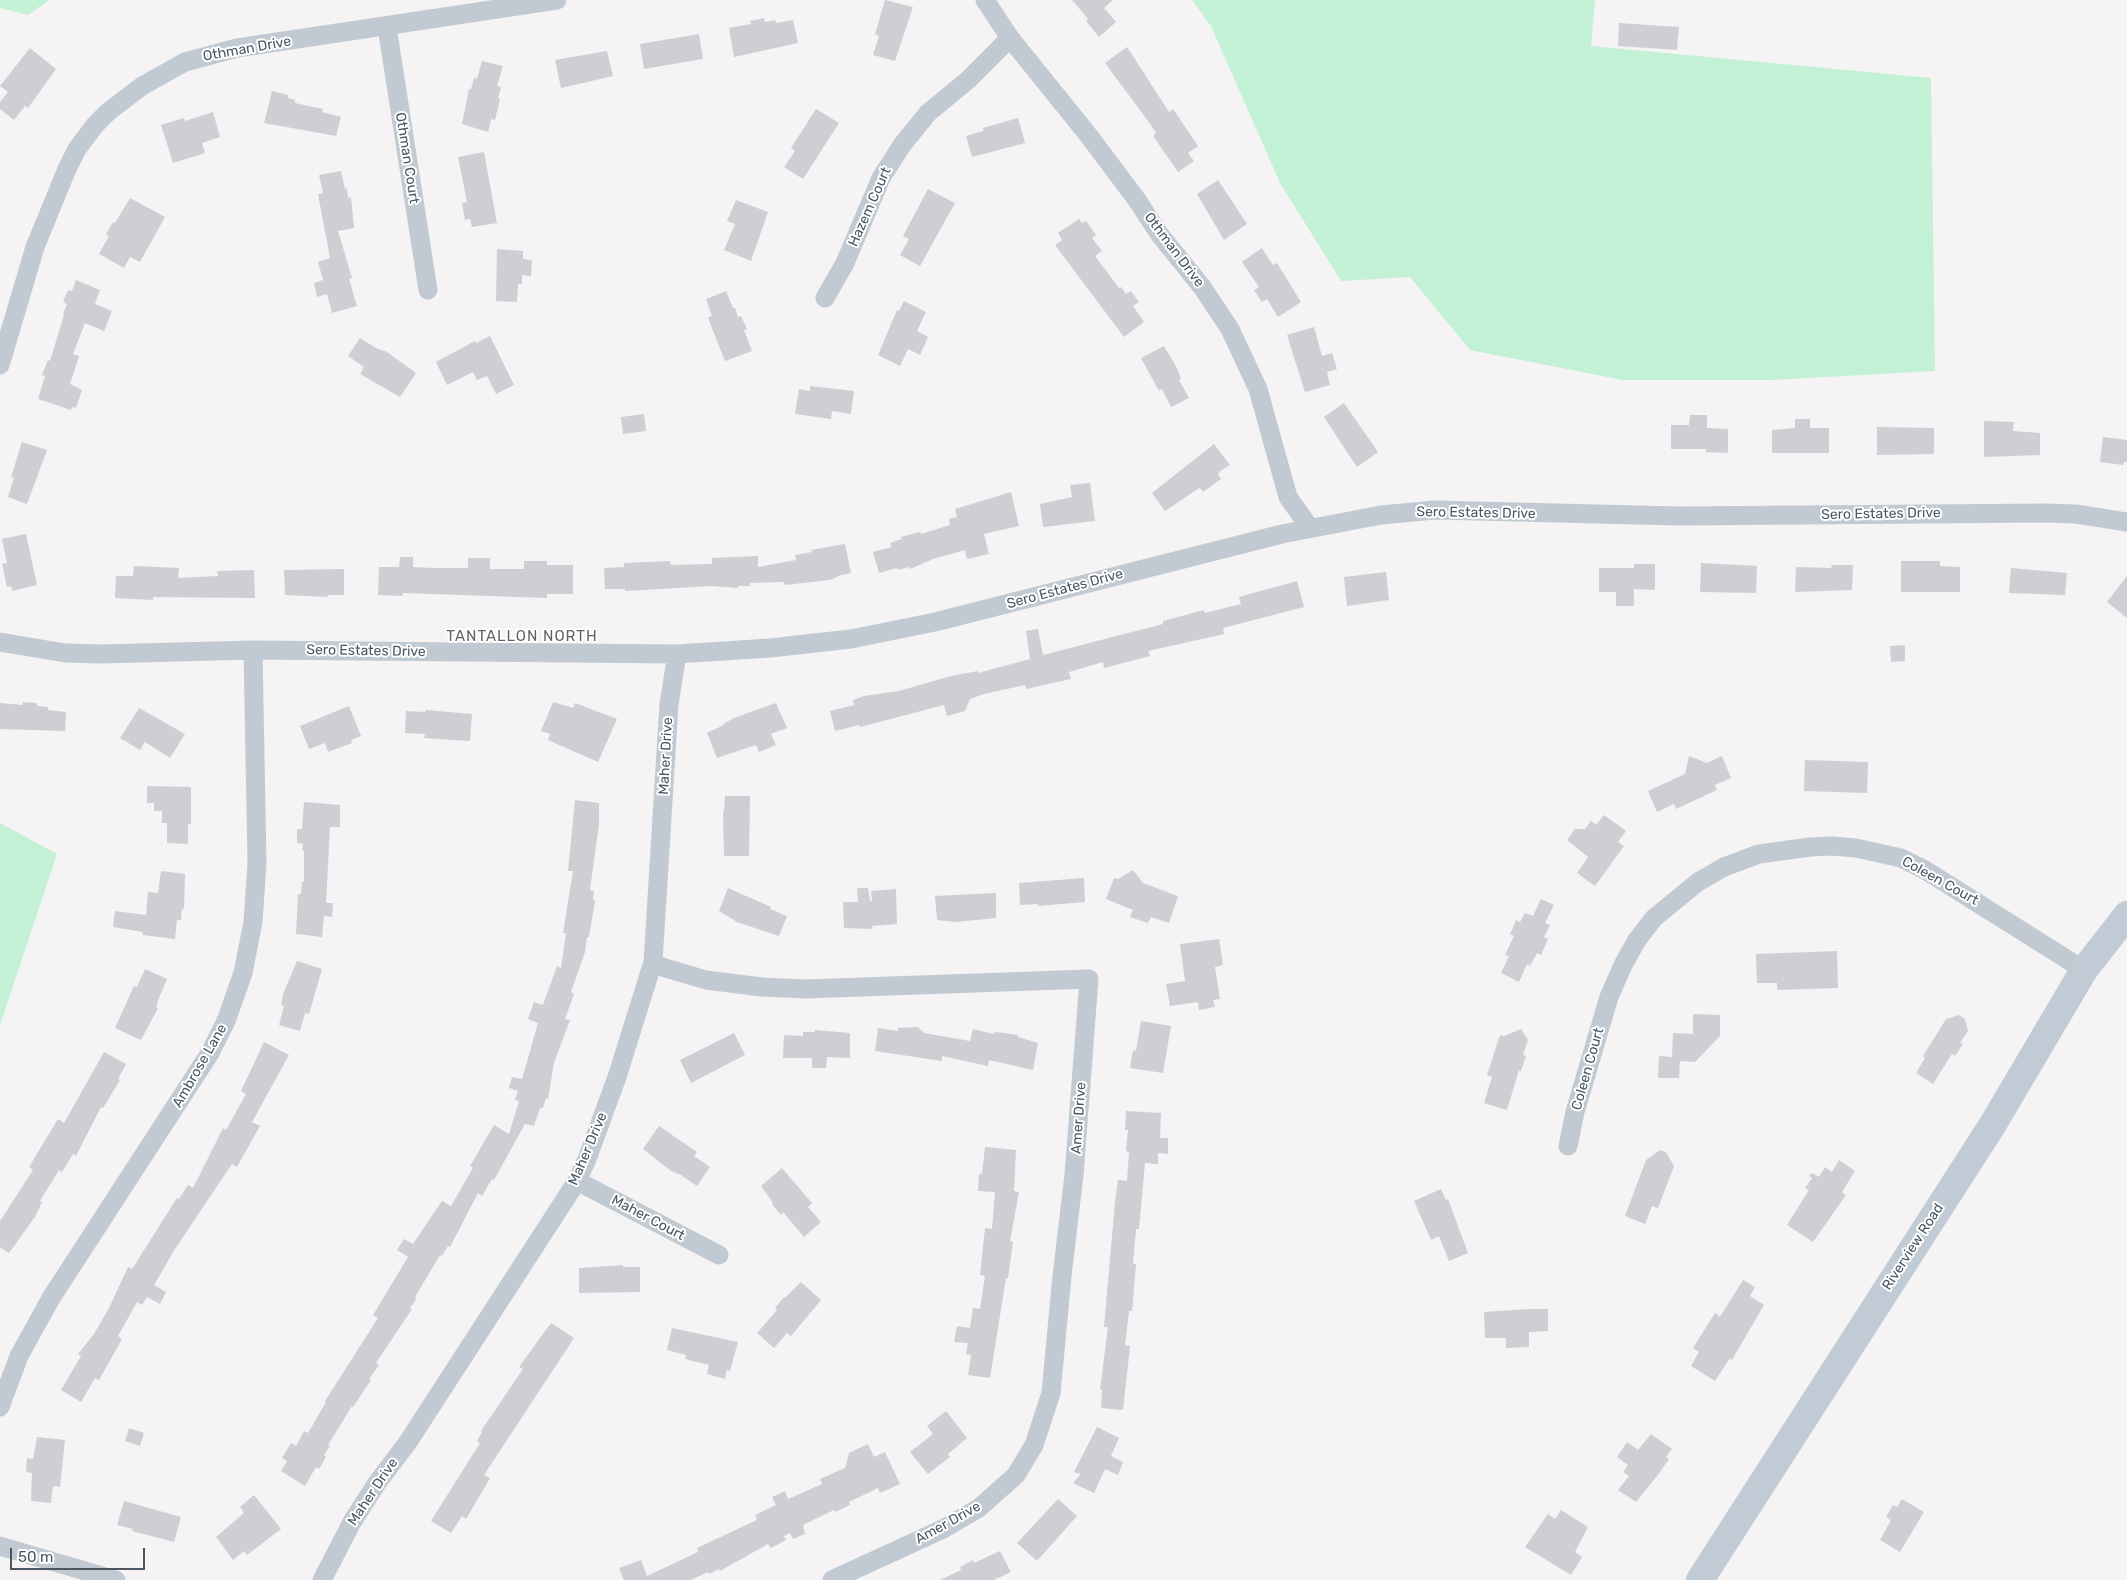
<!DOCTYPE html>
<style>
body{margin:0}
#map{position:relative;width:2127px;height:1580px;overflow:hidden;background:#f5f3f3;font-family:Rubik,sans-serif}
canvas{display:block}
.scale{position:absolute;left:10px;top:1548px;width:135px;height:22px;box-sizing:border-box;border:2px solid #4a5661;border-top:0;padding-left:6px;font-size:15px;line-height:18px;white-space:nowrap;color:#4a5661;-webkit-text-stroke:4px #fff;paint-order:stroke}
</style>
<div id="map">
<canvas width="2127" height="1580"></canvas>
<div class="scale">50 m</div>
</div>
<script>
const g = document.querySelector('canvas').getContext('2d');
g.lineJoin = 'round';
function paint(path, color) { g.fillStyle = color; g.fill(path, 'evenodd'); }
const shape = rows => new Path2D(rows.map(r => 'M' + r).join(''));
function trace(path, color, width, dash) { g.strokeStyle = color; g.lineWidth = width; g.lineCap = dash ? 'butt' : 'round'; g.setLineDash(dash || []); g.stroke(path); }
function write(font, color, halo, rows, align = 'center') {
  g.font = font + ' Rubik,sans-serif'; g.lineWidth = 4; g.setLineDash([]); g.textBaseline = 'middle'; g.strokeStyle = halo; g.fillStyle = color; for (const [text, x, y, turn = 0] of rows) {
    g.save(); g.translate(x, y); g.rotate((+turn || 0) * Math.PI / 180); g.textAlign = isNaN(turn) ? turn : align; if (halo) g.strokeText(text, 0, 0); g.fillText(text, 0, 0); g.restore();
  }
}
const green = shape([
 [0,0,49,0,28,15,0,8],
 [1192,0,1595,0,1591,46,1931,78,1935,371,1772,380,1623,380,1470,350,1410,277,1341,281,1280,183,1211,26],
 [0,823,57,854,0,1025]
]);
const building = shape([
 [885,0,913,7,895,61,873,55,879,36,875,34],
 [1072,0,1113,0,1104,8,1116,22,1099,37,1086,21,1088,19],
 [764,18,765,22,775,20,776,23,793,20,798,43,734,57,729,28,751,24,750,21],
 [1619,23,1679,27,1677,50,1618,46],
 [699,34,703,59,644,69,640,44],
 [1127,47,1169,112,1173,109,1198,146,1188,153,1194,161,1178,172,1153,136,1156,133,1151,125,1105,63],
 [30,48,56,69,28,108,25,106,14,120,0,109,0,102,8,92,0,86],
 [607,51,613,76,561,88,555,60],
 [482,61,503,66,497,86,501,87,498,98,500,99,495,120,491,119,488,132,462,124,469,89,471,89,474,78,477,79],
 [272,91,288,95,288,98,295,100,295,103,323,109,322,112,341,117,336,136,264,123],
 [816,109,839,123,803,179,784,167,795,151,791,148],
 [213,112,220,137,202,143,205,153,173,163,161,125,184,118,185,121],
 [1018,118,1025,143,972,157,966,136,983,131,983,128],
 [484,152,497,223,472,227,470,219,465,220,462,203,467,202,458,157],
 [341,171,345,189,347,188,348,198,351,197,354,228,338,231,352,278,349,279,357,306,332,313,327,294,317,297,314,283,323,280,318,262,330,258,318,194,323,193,319,175],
 [1218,180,1247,224,1224,240,1197,194],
 [928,189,955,203,920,266,900,255,909,239,903,236],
 [130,198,165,217,140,262,130,257,124,268,99,254,109,236,106,234,113,222,115,223],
 [736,200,768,212,751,261,724,250,735,224,727,221],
 [1079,219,1082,223,1086,221,1096,235,1092,238,1102,251,1095,256,1119,288,1121,287,1126,294,1131,291,1139,302,1133,306,1144,322,1124,337,1055,245,1062,240,1058,233],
 [1262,248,1273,265,1277,263,1301,302,1278,317,1267,299,1262,302,1254,290,1259,287,1242,262],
 [497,249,523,251,523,259,532,260,531,276,522,275,522,284,518,284,517,302,496,301],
 [76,280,100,290,95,304,112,311,104,331,85,323,73,354,79,356,70,384,82,390,76,408,72,407,71,410,38,399,45,376,42,375,48,360,50,361,64,315,63,314,67,304,63,302,68,290,72,291],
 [726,291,733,308,735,308,738,317,741,316,747,329,744,330,752,351,725,361,708,318,712,316,706,299],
 [904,301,926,312,917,331,928,337,920,355,908,349,900,366,878,355,897,310,899,311],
 [1314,327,1322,356,1332,353,1337,369,1327,372,1330,385,1305,392,1287,335],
 [490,336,514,385,496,394,487,376,477,380,473,372,447,385,436,362,475,341,476,343],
 [360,338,376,348,387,352,416,373,400,397,360,374,364,367,348,356],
 [1164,346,1177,368,1181,379,1179,380,1189,398,1171,407,1162,389,1159,391,1141,358],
 [810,386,854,391,851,414,832,411,831,419,795,414,799,389,810,391],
 [1344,403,1378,452,1357,467,1324,417],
 [644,414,646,431,623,434,621,417],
 [1690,415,1707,415,1707,428,1728,429,1728,453,1706,452,1706,449,1671,449,1671,425,1689,425],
 [1795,419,1810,419,1810,428,1829,428,1829,453,1772,453,1772,430,1795,428],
 [1984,421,2014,422,2013,431,2040,433,2040,455,1984,457],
 [1877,427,1934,428,1934,454,1877,455],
 [2103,437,2127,440,2127,462,2124,462,2123,465,2100,462],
 [22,442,47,450,27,504,8,497,14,478,11,477],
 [1214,444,1230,465,1220,471,1218,475,1221,479,1203,492,1200,488,1196,490,1165,511,1152,493],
 [1090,483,1095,521,1043,527,1040,504,1072,497,1070,485],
 [1011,492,1019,526,984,534,989,554,967,559,965,550,933,559,910,569,909,567,898,570,897,568,879,573,873,552,892,547,890,543,902,539,901,537,920,532,921,534,950,525,949,519,957,517,955,509],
 [26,534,37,585,12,591,11,586,7,587,2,564,7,563,2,539],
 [845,544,851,573,841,575,830,580,785,585,784,582,750,583,750,586,738,586,738,588,712,586,625,591,625,589,605,589,604,568,624,567,624,563,670,561,671,565,712,564,712,558,758,556,758,567,796,560,795,555,812,552,811,550],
 [400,557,413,557,413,567,433,568,468,568,468,558,490,558,490,569,524,569,524,561,547,561,547,565,573,565,573,594,547,594,547,598,403,593,403,596,378,595,379,567,399,567],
 [1901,561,1940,561,1940,566,1960,567,1960,592,1901,592],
 [1701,563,1757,566,1756,593,1700,592],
 [1634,564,1655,564,1655,590,1634,589,1634,606,1616,606,1616,592,1599,592,1599,568,1634,568],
 [1831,565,1853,565,1852,590,1795,592,1796,567,1832,568],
 [134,566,179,568,178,578,218,576,217,571,254,570,255,598,153,597,153,600,115,598,116,576,133,576],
 [2011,568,2067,573,2065,595,2009,593],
 [344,569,344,595,328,595,328,597,285,595,284,570],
 [1386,572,1389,600,1347,606,1344,577],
 [2127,576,2127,618,2107,602],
 [1297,581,1304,607,1223,628,1224,634,1148,651,1150,656,1104,668,1103,662,1069,672,1071,679,1026,689,1025,685,984,694,970,699,965,711,947,716,944,705,860,727,859,725,835,731,830,711,854,705,853,700,864,696,899,691,951,676,978,671,978,673,1030,659,1026,631,1038,629,1043,655,1163,624,1163,621,1204,610,1205,613,1241,604,1239,597],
 [1905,645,1905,661,1891,662,1890,646],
 [23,702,37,703,37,706,48,707,48,710,66,712,65,731,0,729,0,703,22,705],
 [553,702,573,708,575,703,617,719,598,762,548,740,550,734,541,731],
 [776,703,787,728,771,734,776,745,759,752,756,745,717,758,707,733,724,725,723,724,734,718],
 [349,706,361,736,351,740,352,743,328,752,325,743,309,749,300,726],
 [139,708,185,734,170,758,145,742,140,750,120,738],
 [426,710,472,714,470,741,424,738,425,734,405,733,406,711,425,712],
 [1689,756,1707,763,1722,756,1731,778,1715,785,1717,790,1676,809,1674,804,1657,812,1648,791,1685,774],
 [1805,760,1868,762,1867,793,1804,791],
 [147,786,191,787,191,824,188,824,188,844,167,843,167,823,162,823,162,811,154,811,154,803,147,803],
 [725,796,750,796,749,856,724,856,723,812,724,812],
 [575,800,599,803,599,824,590,890,594,891,593,900,595,901,589,937,587,937,585,952,571,992,574,994,565,1019,570,1020,554,1063,548,1099,546,1098,543,1108,540,1108,534,1126,525,1124,494,1180,492,1179,482,1196,478,1193,450,1247,448,1246,442,1256,440,1255,415,1297,417,1298,410,1308,412,1309,376,1363,379,1365,369,1379,371,1380,353,1407,352,1406,328,1445,330,1446,324,1455,326,1457,319,1469,316,1467,305,1486,281,1471,287,1461,282,1458,291,1443,296,1446,304,1431,308,1433,326,1402,325,1401,378,1318,373,1315,408,1257,397,1250,404,1239,413,1244,442,1201,451,1206,473,1168,470,1166,494,1125,509,1134,519,1101,515,1100,518,1091,509,1088,512,1077,522,1079,538,1023,528,1019,534,1002,543,1005,557,966,561,968,566,933,563,933,573,871,568,871],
 [304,802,340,805,340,827,330,827,326,903,333,903,332,917,324,916,322,937,296,934,298,894,301,894,302,881,304,882,304,851,302,850,303,844,297,843,297,829,302,829],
 [1604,815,1626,831,1618,842,1624,846,1595,886,1577,873,1588,857,1567,840,1575,829,1585,829,1591,821,1596,825],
 [1133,870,1143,883,1178,896,1169,923,1151,917,1148,923,1130,917,1133,910,1106,899,1114,878,1118,879],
 [161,871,185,874,184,909,182,908,181,920,177,920,175,939,143,935,143,932,113,927,115,911,146,915,148,892,158,893],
 [1084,878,1085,902,1038,906,1038,904,1020,905,1019,883],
 [728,888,771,907,770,909,787,916,779,936,737,922,719,911],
 [857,888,868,888,870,901,872,901,871,891,896,889,897,924,872,926,873,929,844,928,843,902,858,902],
 [996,893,996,918,955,922,937,920,935,896],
 [1541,899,1554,905,1545,923,1550,925,1544,937,1548,939,1541,955,1537,953,1530,966,1527,964,1519,982,1501,973,1509,956,1505,955,1514,936,1510,934,1516,920,1520,922,1525,913,1533,916],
 [1219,939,1223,965,1215,967,1220,999,1213,1000,1215,1007,1199,1010,1198,1002,1170,1006,1166,984,1185,981,1180,944],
 [1837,951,1838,988,1777,990,1777,983,1757,983,1756,954],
 [297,961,322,969,309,1014,305,1013,300,1031,279,1025,284,1006,281,1005,283,994],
 [145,969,167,979,159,998,156,1007,158,1008,141,1040,115,1028,134,986,137,987],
 [1693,1014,1720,1015,1720,1036,1695,1062,1680,1061,1679,1078,1658,1078,1659,1056,1672,1057,1673,1033,1693,1034],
 [1959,1015,1965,1019,1968,1031,1960,1043,1963,1044,1955,1056,1952,1054,1933,1084,1916,1073,1925,1058,1923,1056,1946,1019],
 [1141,1021,1171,1026,1163,1073,1130,1068,1133,1050,1136,1051],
 [918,1027,924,1033,970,1041,973,1029,994,1034,994,1032,1004,1033,1018,1035,1018,1037,1038,1043,1033,1070,989,1060,988,1066,942,1056,942,1061,875,1051,878,1028,898,1031,898,1028],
 [1521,1029,1528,1040,1523,1055,1526,1056,1521,1071,1519,1070,1507,1110,1484,1103,1492,1077,1487,1075,1500,1035,1504,1036],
 [815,1030,850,1033,850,1058,827,1057,826,1068,812,1068,812,1058,783,1058,784,1035,803,1036,803,1032,815,1032],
 [734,1033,745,1055,691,1083,680,1060],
 [264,1042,289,1055,252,1122,260,1126,237,1167,232,1164,175,1249,154,1285,166,1292,160,1304,147,1297,142,1305,137,1302,118,1336,122,1339,99,1380,95,1378,81,1402,61,1390,81,1356,78,1354,94,1334,109,1308,128,1267,132,1269,177,1198,179,1199,188,1185,193,1188,223,1128,226,1130,246,1094,241,1091],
 [104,1052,126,1064,118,1079,120,1080,103,1108,101,1107,76,1156,73,1154,62,1172,59,1170,40,1201,42,1202,35,1217,9,1253,0,1247,0,1221,33,1170,29,1167,58,1119,64,1123],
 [1126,1111,1161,1113,1160,1138,1168,1138,1168,1154,1158,1153,1158,1164,1145,1163,1139,1229,1136,1229,1133,1264,1136,1264,1132,1311,1129,1311,1125,1345,1130,1346,1123,1410,1101,1408,1102,1390,1100,1390,1108,1327,1104,1327,1115,1202,1118,1180,1127,1181,1129,1152,1126,1151,1128,1130,1125,1130],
 [659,1126,697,1152,694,1156,710,1167,697,1186,681,1175,671,1171,643,1149],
 [985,1147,1016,1150,1014,1191,1019,1192,1010,1241,1013,1242,1008,1278,1006,1278,990,1378,968,1375,971,1355,966,1354,968,1343,954,1342,957,1326,970,1328,973,1308,980,1309,985,1276,980,1275,985,1228,992,1229,995,1192,978,1191,979,1174,982,1174],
 [1660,1150,1666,1152,1674,1166,1658,1208,1652,1206,1645,1224,1625,1216,1646,1160],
 [1839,1160,1855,1171,1842,1192,1846,1195,1813,1242,1787,1225,1809,1190,1805,1188,1812,1178,1809,1176,1812,1173,1819,1177,1825,1167,1832,1172],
 [782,1168,812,1203,808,1207,821,1222,804,1237,783,1212,781,1215,772,1204,773,1203,761,1186],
 [1441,1189,1446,1200,1448,1199,1468,1253,1449,1261,1439,1236,1431,1240,1414,1201],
 [623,1265,623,1267,640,1267,640,1292,579,1293,579,1268],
 [1743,1280,1755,1287,1750,1296,1764,1305,1732,1360,1730,1358,1715,1381,1691,1366,1699,1352,1693,1348,1715,1313,1720,1317],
 [801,1282,821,1300,791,1336,787,1333,774,1348,757,1333,777,1310,775,1308,784,1297,785,1298],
 [1528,1309,1548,1309,1548,1331,1529,1332,1529,1347,1506,1348,1506,1338,1485,1338,1484,1312],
 [551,1323,574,1338,484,1475,490,1478,485,1487,466,1519,462,1516,451,1533,431,1521,480,1443,477,1441,482,1432,481,1431,523,1369,519,1367],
 [672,1328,738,1342,730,1371,727,1370,725,1379,707,1374,709,1365,685,1359,686,1355,667,1350],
 [946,1411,967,1438,948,1454,950,1457,928,1474,910,1452,933,1434,927,1426],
 [1097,1427,1119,1438,1111,1456,1123,1462,1118,1475,1105,1469,1094,1493,1073,1483,1081,1474,1074,1472],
 [129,1428,144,1433,140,1446,125,1441],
 [1651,1434,1672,1449,1666,1457,1669,1459,1657,1476,1636,1502,1618,1490,1629,1476,1623,1472,1628,1465,1617,1457,1627,1442,1638,1450],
 [37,1437,65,1440,60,1487,53,1486,51,1503,31,1501,32,1473,26,1472,27,1458,33,1459],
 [868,1444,874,1457,885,1452,900,1484,880,1493,878,1488,849,1502,850,1505,835,1512,834,1510,803,1525,805,1534,793,1539,790,1533,784,1536,786,1540,771,1548,768,1544,720,1571,719,1569,709,1574,708,1572,691,1580,624,1580,619,1568,641,1560,647,1576,698,1552,697,1548,757,1520,755,1515,776,1505,772,1497,785,1491,788,1499,822,1484,820,1479,845,1468,849,1453],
 [254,1495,281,1529,247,1555,244,1551,233,1560,216,1537,244,1513,240,1507],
 [1058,1499,1077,1516,1037,1561,1017,1543],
 [1902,1499,1924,1512,1900,1552,1880,1540,1891,1520,1886,1517,1893,1505,1897,1507],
 [124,1501,181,1517,174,1542,132,1531,133,1529,117,1525],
 [1561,1510,1588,1527,1575,1552,1582,1557,1571,1575,1525,1547,1548,1514,1555,1519],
 [1000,1551,1011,1572,994,1580,940,1580,961,1570,960,1567,973,1560,974,1563]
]);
const street = shape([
 [985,0,1010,38,1089,136,1137,200,1160,235,1202,287,1230,329,1258,389,1288,497,1310,528],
 [387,27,428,290],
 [825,298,845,263,881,178,902,145,928,113,968,80,1010,38],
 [0,365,35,247,67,169,77,149,95,125,108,112,142,86,185,62,237,48,557,0],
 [0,642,65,653,101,654,253,650,677,654,770,648,851,639,935,622,1282,534,1381,515,1435,510,1679,516,2046,513,2076,514,2127,522],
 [653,962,662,967,706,980,762,987,805,989,1089,979,1074,1175,1062,1276,1051,1393,1034,1445,1016,1475,979,1508,943,1529,832,1580],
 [1568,1146,1575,1112,1609,997,1623,965,1637,940,1654,918,1698,882,1724,867,1759,854,1810,847,1832,846,1856,848,1901,858,1925,870,2084,970],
 [577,1181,719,1255],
 [0,1407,19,1356,51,1298,210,1053,226,1021,243,973,253,922,257,863,253,650],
 [0,1546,116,1580],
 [322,1580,352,1522,377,1483,408,1442,577,1181,587,1159,617,1077,653,962,669,704,677,654]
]);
const secondary = shape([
 [1700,1580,1993,1124,2084,970,2127,915]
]);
const streetNames = [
 ["Othman Drive",247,49,-10],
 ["Othman Court",407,158,81],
 ["Hazem Court",870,207,-66],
 ["Othman Drive",1174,250,53],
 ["Sero Estates Drive",1476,513,1],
 ["Sero Estates Drive",1881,514,-1],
 ["Sero Estates Drive",1065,589,-15],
 ["Sero Estates Drive",366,651,1],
 ["Maher Drive",666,756,-87],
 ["Coleen Court",1940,881,29],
 ["Ambrose Lane",200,1066,-60],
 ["Coleen Court",1588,1069,-74],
 ["Amer Drive",1079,1118,-86],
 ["Maher Drive",588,1149,-67],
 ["Maher Court",648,1218,28],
 ["Riverview Road",1913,1247,-57],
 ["Maher Drive",373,1492,-56],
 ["Amer Drive",948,1523,-29]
];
const neighbourhoodNames = [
 ["TANTALLON NORTH",522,637]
];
paint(green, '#c3f1d5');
paint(building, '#cdcfd5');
trace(street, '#c1cad2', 19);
trace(secondary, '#c1cbd6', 28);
write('14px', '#4a5661', '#fff', streetNames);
g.letterSpacing = '1px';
write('15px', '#5f6368', '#fff', neighbourhoodNames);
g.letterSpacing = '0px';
</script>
